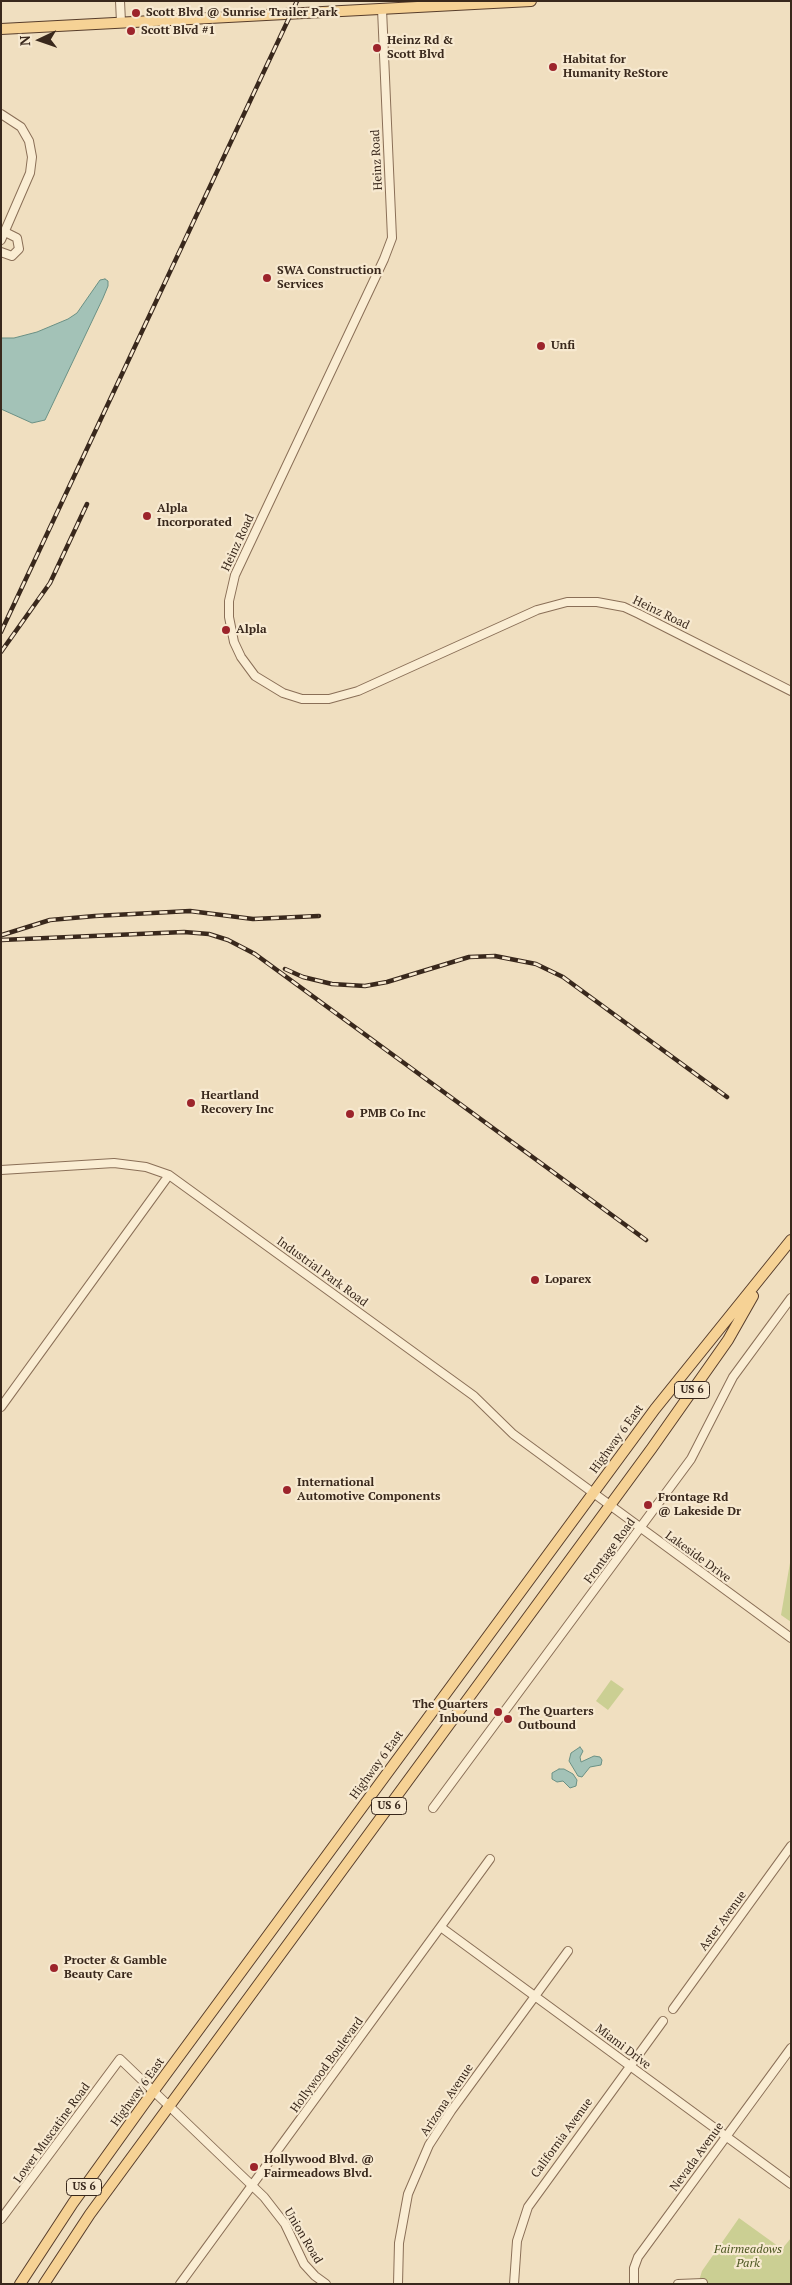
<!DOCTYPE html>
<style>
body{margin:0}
#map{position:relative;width:792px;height:2285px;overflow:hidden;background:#f0dfc0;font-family:"PT Serif",serif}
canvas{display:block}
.frame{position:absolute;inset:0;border:2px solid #39281c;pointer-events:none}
.north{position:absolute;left:15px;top:15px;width:50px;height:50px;-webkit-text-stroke:4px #f7e9d0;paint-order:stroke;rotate:267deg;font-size:14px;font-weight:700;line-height:20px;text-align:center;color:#39281c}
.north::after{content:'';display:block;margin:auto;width:18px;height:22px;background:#39281c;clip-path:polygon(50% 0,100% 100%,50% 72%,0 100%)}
</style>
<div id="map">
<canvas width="792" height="2285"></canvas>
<div class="frame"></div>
<div class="north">N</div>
</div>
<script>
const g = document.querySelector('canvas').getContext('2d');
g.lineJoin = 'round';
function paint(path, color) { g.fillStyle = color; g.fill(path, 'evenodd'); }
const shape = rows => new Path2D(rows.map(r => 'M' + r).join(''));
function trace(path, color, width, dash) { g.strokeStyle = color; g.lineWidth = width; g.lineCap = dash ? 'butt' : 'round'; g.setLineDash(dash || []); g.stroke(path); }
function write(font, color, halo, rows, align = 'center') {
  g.font = font + ' "PT Serif",serif'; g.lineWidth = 4.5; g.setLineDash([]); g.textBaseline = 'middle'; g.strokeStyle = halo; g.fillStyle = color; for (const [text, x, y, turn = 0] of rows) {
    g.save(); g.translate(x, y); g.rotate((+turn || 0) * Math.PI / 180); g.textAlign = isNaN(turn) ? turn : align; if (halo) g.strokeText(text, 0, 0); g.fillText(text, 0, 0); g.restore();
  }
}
const green = shape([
 [791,1557,791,1622,781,1615],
 [611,1680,624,1689,608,1710,596,1701],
 [739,2218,782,2249,791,2238,791,2284,698,2284,702,2271]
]);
const water = shape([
 [105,279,108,281,108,286,103,298,45,420,32,423,1,409,1,338,14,338,37,332,68,319,77,313,100,280,105,279],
 [580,1747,583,1751,580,1757,581,1762,594,1756,600,1757,602,1760,601,1765,590,1767,582,1777,578,1776,569,1761,571,1753,580,1747],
 [559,1769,564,1769,573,1774,577,1780,576,1786,570,1788,563,1781,557,1782,552,1779,552,1773,559,1769]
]);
const minor = shape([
 [120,1,121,22],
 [382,9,392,238,384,259,235,575,229,601,229,617,234,642,241,657,255,676,283,693,302,699,329,699,358,691,537,610,567,602,597,602,624,607,639,614,791,691],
 [1,114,21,127,29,141,32,157,30,173,1,240],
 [1,252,12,256,19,249,17,238,5,232],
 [1,1170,114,1163,146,1167,169,1175,474,1396,513,1434,791,1638],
 [1,1407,169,1175],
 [433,1808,691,1459,733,1377,791,1298],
 [442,1928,791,2184],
 [673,2009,791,1846],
 [1,2219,120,2059,264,2197,285,2224,304,2264,315,2276,326,2284],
 [180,2284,490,1859],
 [398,2284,399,2243,408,2194,429,2145,451,2111,568,1951],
 [514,2284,517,2241,528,2207,663,2021],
 [634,2284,634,2268,638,2257,791,2048],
 [678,2284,703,2283]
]);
const major = shape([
 [1,29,531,1],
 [20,2284,73,2203,144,2104,655,1409,791,1240],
 [44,2284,90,2214,652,1448,728,1340,753,1296]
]);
const rail = shape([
 [1,632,297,1],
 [1,652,50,583,87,504],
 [2,935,50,920,95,916,190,911,253,919,319,916],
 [1,940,184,932,209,934,228,940,255,954,646,1240],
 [285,969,303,977,332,984,365,986,387,982,469,957,495,956,536,964,563,977,727,1097]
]);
const markers = [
 [136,13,5,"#9c242b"],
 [131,31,5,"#9c242b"],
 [377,48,5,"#9c242b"],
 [553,67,5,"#9c242b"],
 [267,278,5,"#9c242b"],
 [541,346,5,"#9c242b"],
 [147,516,5,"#9c242b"],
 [226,630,5,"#9c242b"],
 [191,1103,5,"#9c242b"],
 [350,1114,5,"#9c242b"],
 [535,1280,5,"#9c242b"],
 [287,1490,5,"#9c242b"],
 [648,1505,5,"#9c242b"],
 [498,1712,5,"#9c242b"],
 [508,1719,5,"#9c242b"],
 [54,1968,5,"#9c242b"],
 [254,2167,5,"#9c242b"]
];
const shields = [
 [692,1390,35],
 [389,1806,35],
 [84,2187,35]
];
const shieldNames = [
 ["US 6",692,1390],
 ["US 6",389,1806],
 ["US 6",84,2187]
];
const poiNames = [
 ["Scott Blvd @ Sunrise Trailer Park",146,13],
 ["Scott Blvd #1",141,31],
 ["Heinz Rd &",387,41],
 ["Scott Blvd",387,55],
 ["Habitat for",563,60],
 ["Humanity ReStore",563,74],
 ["SWA Construction",277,271],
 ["Services",277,285],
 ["Unfi",551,346],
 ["Alpla",157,509],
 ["Incorporated",157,523],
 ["Alpla",236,630],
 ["Heartland",201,1096],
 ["Recovery Inc",201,1110],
 ["PMB Co Inc",360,1114],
 ["Loparex",545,1280],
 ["International",297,1483],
 ["Automotive Components",297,1497],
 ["Frontage Rd",658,1498],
 ["@ Lakeside Dr",658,1512],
 ["The Quarters",488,1705,"right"],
 ["Inbound",488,1719,"right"],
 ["The Quarters",518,1712],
 ["Outbound",518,1726],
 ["Procter & Gamble",64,1961],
 ["Beauty Care",64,1975],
 ["Hollywood Blvd. @",264,2160],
 ["Fairmeadows Blvd.",264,2174]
];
const streetNames = [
 ["Heinz Road",377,160,-93],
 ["Heinz Road",238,543,-65],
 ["Heinz Road",661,613,26],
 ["Industrial Park Road",322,1272,36],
 ["Highway 6 East",617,1439,-54],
 ["Frontage Road",610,1551,-54],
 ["Lakeside Drive",698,1557,36],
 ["Highway 6 East",377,1765,-54],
 ["Aster Avenue",723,1921,-54],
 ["Miami Drive",623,2047,37],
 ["Hollywood Boulevard",327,2065,-54],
 ["Highway 6 East",138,2092,-54],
 ["Arizona Avenue",447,2100,-56],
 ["Lower Muscatine Road",52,2133,-54],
 ["California Avenue",562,2138,-54],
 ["Nevada Avenue",697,2157,-54],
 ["Union Road",303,2236,59]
];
const parkNames = [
 ["Fairmeadows",748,2250],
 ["Park",748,2264]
];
paint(green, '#cbcf93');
paint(water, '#a3c2b7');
trace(water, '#6a9084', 1);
trace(minor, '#8a6f57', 10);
trace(major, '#573d2b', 12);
trace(minor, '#faedd3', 8);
trace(major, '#f6d295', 10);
trace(rail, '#39281c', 4.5);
trace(rail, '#f7e9d0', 2.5, [8]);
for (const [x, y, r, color] of markers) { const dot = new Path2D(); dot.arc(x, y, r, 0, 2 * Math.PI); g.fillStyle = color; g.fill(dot); trace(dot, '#f7e9d0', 2); }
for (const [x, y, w] of shields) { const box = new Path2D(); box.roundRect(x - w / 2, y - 8.5, w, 17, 4); g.fillStyle = '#f7e9d0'; g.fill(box); trace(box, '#39281c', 1); }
write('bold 11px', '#39281c', null, shieldNames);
write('bold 12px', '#39281c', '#f7e9d0', poiNames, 'left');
write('12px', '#39281c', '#f7e9d0', streetNames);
write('italic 12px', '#4c5621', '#f7e9d0', parkNames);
</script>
